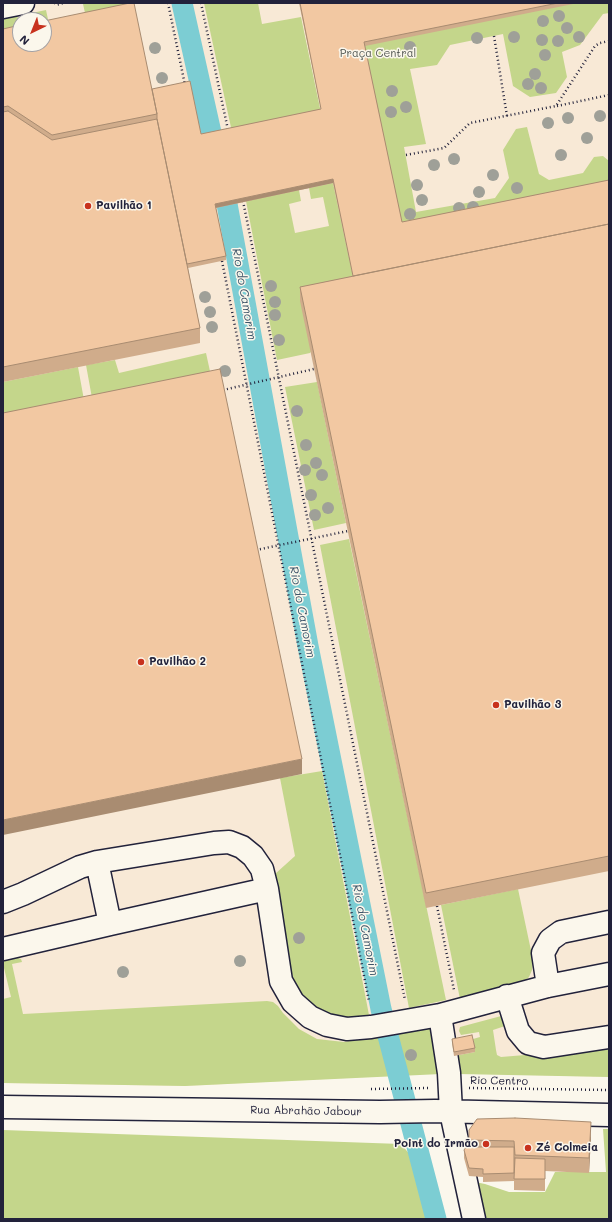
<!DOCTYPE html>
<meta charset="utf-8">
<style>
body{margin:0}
#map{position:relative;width:612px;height:1222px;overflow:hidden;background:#fbf7ec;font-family:Mali,sans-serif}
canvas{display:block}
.frame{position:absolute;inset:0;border:4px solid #22223b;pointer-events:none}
.north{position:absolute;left:12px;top:12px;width:40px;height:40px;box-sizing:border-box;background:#fbf7ec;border:1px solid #a4a2a5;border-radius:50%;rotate:223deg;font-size:11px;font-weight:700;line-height:16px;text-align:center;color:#22223b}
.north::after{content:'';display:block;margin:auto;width:14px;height:18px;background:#c8321e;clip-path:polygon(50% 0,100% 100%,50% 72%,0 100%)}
</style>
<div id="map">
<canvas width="612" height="1222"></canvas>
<div class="frame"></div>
<div class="north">N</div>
</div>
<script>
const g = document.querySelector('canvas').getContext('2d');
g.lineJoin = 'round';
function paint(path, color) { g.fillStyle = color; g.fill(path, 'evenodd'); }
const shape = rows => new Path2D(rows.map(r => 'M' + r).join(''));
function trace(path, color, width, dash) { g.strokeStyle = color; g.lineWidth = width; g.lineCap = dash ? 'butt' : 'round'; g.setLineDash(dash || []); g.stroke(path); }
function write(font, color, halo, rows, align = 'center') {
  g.font = font + ' Mali,sans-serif'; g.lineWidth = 3; g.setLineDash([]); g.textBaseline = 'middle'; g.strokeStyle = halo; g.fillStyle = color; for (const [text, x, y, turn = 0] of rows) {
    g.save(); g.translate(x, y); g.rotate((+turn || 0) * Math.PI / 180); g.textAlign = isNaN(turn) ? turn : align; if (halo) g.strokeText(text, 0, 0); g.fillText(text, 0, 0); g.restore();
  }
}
const built = shape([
 [3,3,609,3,609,1077,449,1073,185,1086,3,1083],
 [20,20,44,20,44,44,20,44]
]);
const green = shape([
 [88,3,130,3,134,22,89,31,83,4],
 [204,3,258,3,262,24,301,17,321,113,232,132],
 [449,3,609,3,609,13,603,14,580,45,562,52,567,77,556,93,530,97,513,86,503,34,450,45,437,65,410,69,426,144,404,147,416,212,495,198,509,178,503,150,516,129,527,127,539,174,549,180,583,173,594,157,603,156,609,161,609,211,382,258,336,26],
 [46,10,52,38,44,40,44,20,33,20,32,13],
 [17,14,20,28,20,44,3,48,3,17],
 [333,183,356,290,310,353,277,360,246,201,299,190,301,201,289,204,295,233,329,226,323,197,311,199,309,188],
 [206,353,213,385,94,409,86,365,115,360,119,373],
 [78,367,86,411,3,427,3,382],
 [317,382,346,523,314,530,285,387],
 [349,539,446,1000,409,1008,320,545],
 [322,771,369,1015,352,1019,335,1019,317,1010,306,999,297,987,292,974,275,874,295,856,280,778],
 [518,889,533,960,532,970,529,977,524,982,460,999,441,905],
 [18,958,21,959,22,962,12,964,23,1014,267,1001,273,1002,278,1006,283,1013,299,1029,317,1039,344,1042,427,1029,431,1029,441,1074,185,1086,3,1083,3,999,11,997,4,968,3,968,3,961],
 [505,1015,508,1025,493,1030,496,1050,497,1055,501,1057,609,1048,609,1077,458,1074,454,1056,475,1052,473,1039,480,1037,479,1032,461,1035,459,1031,460,1027],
 [603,1129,609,1129,609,1219,477,1219,470,1181,485,1184,509,1192,545,1192,555,1172,606,1172],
 [3,1130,401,1144,423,1170,433,1219,3,1219]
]);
const canal = shape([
 [182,3,227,204,308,646,381,1009,436,1219]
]);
const path = shape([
 [55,3,56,5,64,3],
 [168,3,185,85],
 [201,3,228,130],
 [494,36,507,116],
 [557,106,609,95],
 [406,155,444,148,470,123,556,106,595,46,600,43,609,41],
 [243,201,405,1000],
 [222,261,369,1001],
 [437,906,454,990],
 [469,1088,609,1090],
 [371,1089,430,1088]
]);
const minor = shape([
 [3,7,23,3],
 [3,902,23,894,80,867,97,862,214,843,229,842,242,847,253,856,262,869,267,889,281,981,293,1002,310,1017,327,1025,347,1029,371,1027,440,1015,548,986,609,974],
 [110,924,267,889],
 [3,949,110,924,97,862],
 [548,986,543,953,550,940,561,932,609,922],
 [507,996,518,1031,528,1043,544,1047,609,1037],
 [440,1015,449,1073,451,1112,474,1219],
 [3,1107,380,1112,435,1111,609,1115]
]);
const pathBridge = shape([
 [223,390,314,369],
 [256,550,348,531]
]);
const trees = [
 [559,16],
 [543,21],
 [567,28],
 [514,37],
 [579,37],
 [477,38],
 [542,40],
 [558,41],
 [410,47],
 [155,48],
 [545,55],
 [535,74],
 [162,78],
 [528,84],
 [541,88],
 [392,91],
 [406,107],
 [391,112],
 [600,116],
 [568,118],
 [548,123],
 [587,138],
 [561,155],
 [454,159],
 [434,165],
 [493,175],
 [417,185],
 [517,188],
 [479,192],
 [422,200],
 [473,207],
 [459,208],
 [410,214],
 [271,286],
 [205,297],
 [275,302],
 [210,312],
 [275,315],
 [212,327],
 [279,340],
 [225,371],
 [297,411],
 [306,445],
 [316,463],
 [305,470],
 [322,475],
 [311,495],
 [328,508],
 [315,515],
 [299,938],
 [240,961],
 [123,972],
 [411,1055]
];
const wall = shape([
 [299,3,578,3,365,46,402,222,609,180,609,871,426,908,300,301,300,287,353,276,333,183,216,208,226,256,226,260,188,268,200,328,200,343,3,382,3,29,152,89,201,134,321,109],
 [452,1039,475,1048,475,1052,454,1056,452,1043],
 [469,1130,591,1137,589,1173,545,1171,545,1191,514,1190,514,1181,483,1182,483,1177,469,1176,464,1158,464,1150,469,1147]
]);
const shadedWall = shape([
 [333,179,333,183,215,208,215,204],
 [302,759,302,774,3,835,3,820],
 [591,1122,591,1137,589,1173,589,1158]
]);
const building = shape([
 [130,3,134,3,157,114,52,135,8,106,3,107,3,29,20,25,20,44,44,44,44,21,130,3],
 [300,3,558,3,364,42,402,222,609,180,609,224,353,276,333,179,215,204,226,256,187,264,157,119,157,114,152,89,190,81,201,134,321,109,300,3],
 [8,111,52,140,157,119,200,328,3,367,3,112,8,111],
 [609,224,609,856,426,893,300,287,609,224],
 [220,369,302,759,3,820,3,413,220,369],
 [472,1035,475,1048,454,1052,452,1039,472,1035],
 [515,1118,591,1122,589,1158,515,1155,514,1141,469,1140,469,1130,477,1119,515,1118],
 [466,1147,514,1147,514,1173,483,1174,483,1169,469,1168,464,1150,466,1147],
 [515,1158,545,1159,545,1179,514,1179,515,1158]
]);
const markers = [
 [88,206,4,"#c8321e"],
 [141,662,4,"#c8321e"],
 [496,705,4,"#c8321e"],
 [486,1144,4,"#c8321e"],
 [528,1148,4,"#c8321e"]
];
const parkNames = [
 ["Praça Central",378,54]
];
const poiNames = [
 ["Pavilhão 1",96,206],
 ["Pavilhão 2",149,662],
 ["Pavilhão 3",504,705],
 ["Point do Irmão",478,1144,"right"],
 ["Zé Colmeia",536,1148]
];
const streetNames = [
 ["Rio Centro",499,1081,1],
 ["Rua Abrahão Jabour",306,1111,1]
];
const waterNames = [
 ["Rio do Camorim",244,294,80],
 ["Rio do Camorim",302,612,79],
 ["Rio do Camorim",365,930,79]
];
paint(built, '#f8e9d6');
paint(green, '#c4d68b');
trace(canal, '#7ccdd3', 21);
trace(minor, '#22223b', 25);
trace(path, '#22223b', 2.5, [1, 3]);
trace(minor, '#fbf7ec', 22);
trace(pathBridge, '#22223b', 2.5, [1, 3]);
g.fillStyle = '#9fa098';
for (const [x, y] of trees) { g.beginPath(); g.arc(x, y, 6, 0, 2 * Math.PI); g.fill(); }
paint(wall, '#d0ac8b');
paint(shadedWall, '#a98c71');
paint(building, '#f2c8a2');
trace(building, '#a98c71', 1);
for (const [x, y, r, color] of markers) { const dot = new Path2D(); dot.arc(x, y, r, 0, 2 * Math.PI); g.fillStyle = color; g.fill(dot); trace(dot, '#fbf7ec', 1.5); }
write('11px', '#535853', '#fbf7ec', parkNames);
write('bold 11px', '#22223b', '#fbf7ec', poiNames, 'left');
write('11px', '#22223b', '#fbf7ec', streetNames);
write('italic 12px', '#3d5569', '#fbf7ec', waterNames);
</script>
